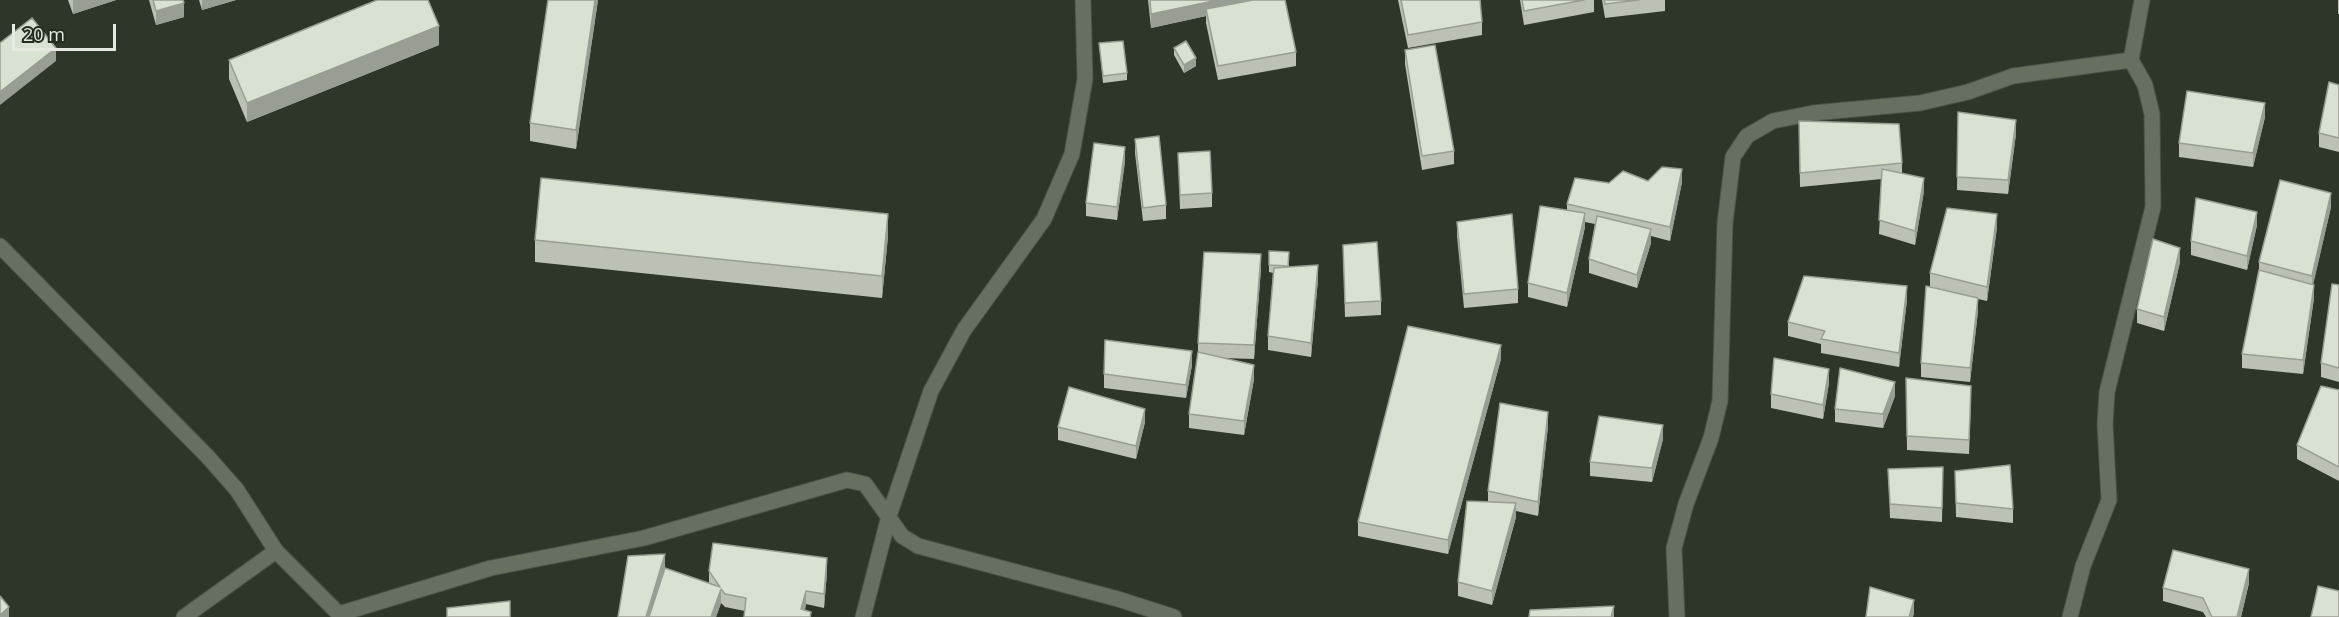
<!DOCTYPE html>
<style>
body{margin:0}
#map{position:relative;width:2339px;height:617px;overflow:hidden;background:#2e3529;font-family:"Open Sans",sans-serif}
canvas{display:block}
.scale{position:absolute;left:12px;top:24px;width:104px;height:27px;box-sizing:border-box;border:3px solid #e5e9e1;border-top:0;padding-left:8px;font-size:18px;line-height:21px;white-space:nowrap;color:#e5e9e1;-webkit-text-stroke:4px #242b1f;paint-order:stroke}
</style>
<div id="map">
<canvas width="2339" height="617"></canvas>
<div class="scale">20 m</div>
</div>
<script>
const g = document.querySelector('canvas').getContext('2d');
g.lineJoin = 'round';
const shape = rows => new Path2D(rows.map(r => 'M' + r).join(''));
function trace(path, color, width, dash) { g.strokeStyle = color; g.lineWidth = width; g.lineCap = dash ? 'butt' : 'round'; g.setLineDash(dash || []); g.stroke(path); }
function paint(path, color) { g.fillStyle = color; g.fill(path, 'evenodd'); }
const minor = shape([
 [0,246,208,457,237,490,276,551,342,617],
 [339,614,491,568,644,538,847,480,865,484,902,536,918,546,1118,599,1174,617],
 [184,617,276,551],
 [863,617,889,516,931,391,964,330,1044,219,1072,154,1085,79,1083,0],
 [1677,617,1674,548,1686,504,1711,438,1720,401,1725,223,1733,157,1747,136,1773,121,1813,113,1920,103,1968,92,2013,76,2131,60],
 [2070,617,2083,566,2109,500,2105,424,2107,392,2153,207,2152,114,2145,85,2131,60,2142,0]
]);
const wall = shape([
 [68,0,116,0,73,14],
 [149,0,183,0,184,17,156,25],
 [199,0,236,0,202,10],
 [598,0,576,149,530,141,530,123],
 [1148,0,1285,0,1296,52,1296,66,1218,80,1206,23,1206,16,1151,28],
 [1398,0,1480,0,1482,22,1482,35,1408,48],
 [1520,0,1594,0,1594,12,1524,25],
 [1602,0,1665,0,1665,11,1605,18],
 [2338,0,2339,0,2339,14,2338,14],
 [1099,43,1127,73,1127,80,1103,83],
 [439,45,247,122,229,79,229,60],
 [1174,48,1196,66,1184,73,1174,55],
 [1405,50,1454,151,1454,164,1422,170,1405,64],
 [2339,85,2339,152,2319,147,2319,133],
 [1958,112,2016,134,2008,194,1957,190],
 [2265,117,2253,167,2179,157,2179,143],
 [1799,121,1902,163,1902,173,1924,191,1915,245,1879,234,1882,179,1800,187],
 [1135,139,1166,205,1166,219,1143,221,1135,153],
 [1178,153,1212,193,1212,207,1180,209],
 [1125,161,1117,220,1086,216,1086,203],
 [1648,181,1682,182,1670,241,1651,236,1651,243,1637,288,1589,273,1589,259,1595,224,1585,222,1585,227,1567,307,1528,297,1528,283,1567,211,1567,204,1609,183],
 [2331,207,2313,284,2314,298,2303,374,2242,368,2242,354,2259,270,2259,262],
 [1457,222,1518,289,1518,303,1464,308,1457,236],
 [2257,225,2247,270,2191,255,2191,241],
 [1997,227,1987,301,1978,299,1978,311,1970,382,1921,377,1921,363,1930,287,1930,273],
 [888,236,882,298,535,262,535,240],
 [1343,245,1381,301,1381,315,1345,317],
 [1269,251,1289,260,1289,267,1318,279,1311,357,1268,350,1268,336,1273,273,1269,272],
 [2180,262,2164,331,2137,323,2137,309],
 [1261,268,1254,359,1223,358,1254,379,1244,435,1189,428,1189,414,1198,352,1198,343],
 [2339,285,2339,382,2321,377,2321,363],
 [1907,300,1899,367,1821,353,1821,344,1788,336,1788,322],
 [1501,359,1448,554,1358,536,1358,522],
 [1192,365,1186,398,1104,388,1104,374],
 [1906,378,1971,400,1969,454,1907,450],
 [1829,383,1823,419,1771,408,1771,394],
 [2339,390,2339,481,2297,459,2297,445],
 [1895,396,1883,428,1835,422,1835,409],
 [1145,422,1136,459,1058,440,1058,427],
 [1548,426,1538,516,1516,511,1516,517,1492,605,1458,596,1458,582,1488,502,1488,491],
 [1663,439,1652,482,1590,476,1590,462],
 [1943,467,1942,522,1890,518,1888,469],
 [1955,471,2013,509,2013,523,1956,517],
 [665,568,660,584,709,583,709,571,827,572,824,608,806,604,805,610,811,617,745,611,725,607,721,603,716,617,618,617],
 [2249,583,2241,617,2206,617,2203,612,2163,601,2163,588]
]);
const shadedWall = shape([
 [73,0,116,0,73,14],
 [202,0,236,0,202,10],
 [595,0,598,0,576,149,576,130],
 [1218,0,1261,0,1206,9,1206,16,1151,28,1151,14],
 [184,3,184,17,156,25,156,11],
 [439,26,439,45,247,122,247,103],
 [56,48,56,61,0,105,0,92],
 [1196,58,1196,66,1184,73,1184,65],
 [2265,103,2265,117,2253,167,2253,153],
 [2016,120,2016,134,2008,194,2008,180],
 [1125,147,1125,161,1117,220,1117,207],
 [1682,169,1682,182,1670,241,1670,227],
 [1924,178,1924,191,1915,245,1915,231],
 [2331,193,2331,207,2312,290,2312,276],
 [2257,212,2257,225,2247,270,2247,256],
 [1585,213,1585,227,1567,307,1567,293],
 [888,214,888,236,882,298,882,276],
 [1997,214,1997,227,1987,301,1987,287],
 [1651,229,1651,243,1637,288,1637,275],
 [2180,248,2180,262,2164,331,2164,317],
 [1261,254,1261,268,1254,359,1254,345],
 [1318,265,1318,279,1311,357,1311,343],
 [2314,285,2314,298,2303,374,2303,360],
 [1907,286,1907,300,1899,367,1899,353],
 [1978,298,1978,311,1970,382,1970,368],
 [1501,345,1501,359,1448,554,1448,540],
 [1192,351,1192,365,1186,398,1186,385],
 [1254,365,1254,379,1244,435,1244,421],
 [1829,369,1829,383,1823,419,1823,405],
 [1895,382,1895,396,1883,428,1883,414],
 [1145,409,1145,422,1136,459,1136,446],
 [1548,412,1548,426,1538,516,1538,502],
 [1663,425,1663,439,1652,482,1652,468],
 [1516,503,1516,517,1492,605,1492,591],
 [665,554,665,568,650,617,646,617],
 [827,558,827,572,824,608,824,594],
 [2249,569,2249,583,2241,617,2237,617],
 [721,589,721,603,716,617,711,617],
 [806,591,806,604,803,617,801,609],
 [1914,600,1914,614,1913,617,1909,617],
 [1614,606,1614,617,1611,617],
 [9,607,9,617,0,617,0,615]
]);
const building = shape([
 [153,0,183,0,184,3,156,11,153,0],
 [377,0,428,0,439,26,247,103,229,60,377,0],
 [548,0,595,0,576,130,530,123,548,0],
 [1150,0,1218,0,1151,14,1150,0],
 [1253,0,1285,0,1296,52,1218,66,1206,9,1253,0],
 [1401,0,1480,0,1482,22,1408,35,1401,0],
 [1522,0,1584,0,1524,11,1522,0],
 [1604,0,1639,0,1605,4,1604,0],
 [32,18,56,48,0,92,0,43,32,18],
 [1123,41,1127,73,1103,76,1099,43,1123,41],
 [1186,41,1196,58,1184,65,1174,48,1186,41],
 [1435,45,1454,151,1422,156,1405,50,1435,45],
 [2329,82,2339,85,2339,138,2319,133,2329,82],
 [2187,91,2265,103,2253,153,2179,143,2187,91],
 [1958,112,2016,120,2008,180,1957,177,1958,112],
 [1799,121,1899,124,1902,163,1800,173,1799,121],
 [1159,136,1166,205,1143,208,1135,139,1159,136],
 [1094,143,1125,147,1117,207,1086,203,1094,143],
 [1210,151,1212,193,1180,195,1178,153,1210,151],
 [1662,167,1682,169,1670,227,1567,204,1575,178,1609,183,1623,171,1648,181,1662,167],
 [1882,169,1924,178,1915,231,1879,220,1882,169],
 [541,178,888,214,882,276,535,240,541,178],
 [2280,180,2331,193,2312,276,2259,262,2280,180],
 [2196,198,2257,212,2247,256,2191,241,2196,198],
 [1540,206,1585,213,1567,293,1528,283,1540,206],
 [1947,208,1997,214,1987,287,1930,273,1947,208],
 [1512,214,1518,289,1464,294,1457,222,1512,214],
 [1597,216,1651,229,1637,275,1589,259,1597,216],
 [2153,239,2180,248,2164,317,2137,309,2153,239],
 [1377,242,1381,301,1345,303,1343,245,1377,242],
 [1269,251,1289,252,1288,266,1269,265,1269,251],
 [1204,252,1261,254,1254,345,1198,343,1204,252],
 [1318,265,1311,343,1268,336,1274,268,1318,265],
 [2259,270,2314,285,2303,360,2242,354,2259,270],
 [1804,276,1907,286,1899,353,1821,339,1825,331,1788,322,1804,276],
 [2332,284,2339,285,2339,368,2321,363,2332,284],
 [1926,286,1978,298,1970,368,1921,363,1926,286],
 [1408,326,1501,345,1448,540,1358,522,1408,326],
 [1105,340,1192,351,1186,385,1104,374,1105,340],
 [1198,352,1254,365,1244,421,1189,414,1198,352],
 [1774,358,1829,369,1823,405,1771,394,1774,358],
 [1840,368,1895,382,1883,414,1835,409,1840,368],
 [1906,378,1971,386,1969,440,1907,436,1906,378],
 [2321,386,2339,390,2339,467,2297,445,2321,386],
 [1069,387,1145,409,1136,446,1058,427,1069,387],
 [1500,403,1548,412,1538,502,1488,491,1500,403],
 [1599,416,1663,425,1652,468,1590,462,1599,416],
 [2010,465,2013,509,1956,503,1955,471,2010,465],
 [1943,467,1942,508,1890,504,1888,469,1943,467],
 [1467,501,1516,503,1492,591,1458,582,1467,501],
 [713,543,827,558,824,594,806,591,801,609,811,612,810,617,744,617,746,598,725,594,721,589,711,617,649,617,665,568,720,587,709,571,713,543],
 [2173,550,2249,569,2237,617,2212,617,2203,598,2163,588,2173,550],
 [665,554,646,617,618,617,628,556,665,554],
 [2318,586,2339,591,2339,617,2311,617,2318,586],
 [1870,587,1914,600,1909,617,1866,617,1870,587],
 [0,596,9,607,0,615,0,596],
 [510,601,510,617,447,617,447,608,510,601],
 [1614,606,1611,617,1529,617,1530,610,1614,606]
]);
trace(minor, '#4c5147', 17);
trace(minor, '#676f61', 15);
paint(wall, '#bbc2b5');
paint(shadedWall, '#989e93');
paint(building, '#d9e2d2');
trace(building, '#989e93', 1.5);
</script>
